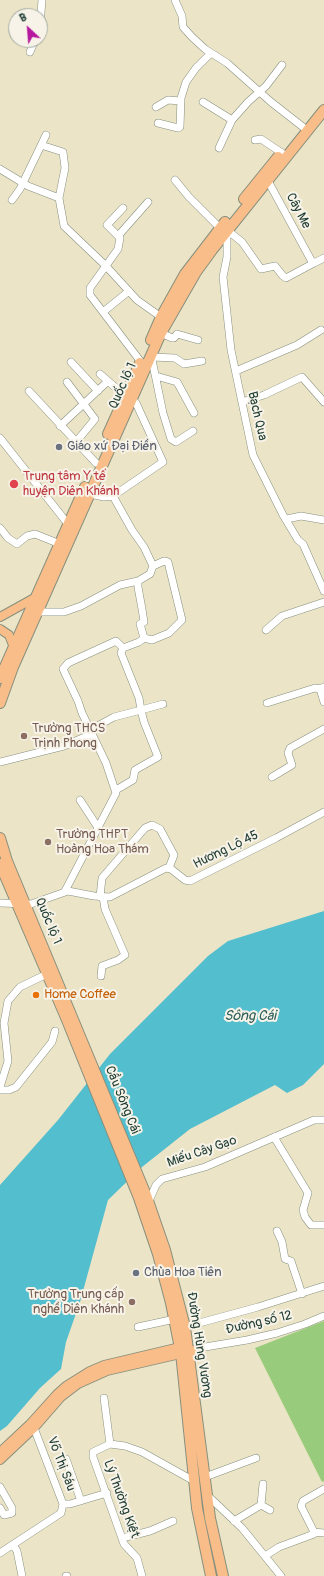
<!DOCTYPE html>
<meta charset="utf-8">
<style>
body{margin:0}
#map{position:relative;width:324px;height:1576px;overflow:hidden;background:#ece4c7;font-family:Pangolin,sans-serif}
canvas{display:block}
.north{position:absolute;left:8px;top:8px;width:40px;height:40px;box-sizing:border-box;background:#f7f3e8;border:1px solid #a1aaa0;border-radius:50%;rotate:334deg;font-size:11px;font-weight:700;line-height:16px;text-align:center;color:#1f3d34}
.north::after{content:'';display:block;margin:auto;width:14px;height:18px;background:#b5179e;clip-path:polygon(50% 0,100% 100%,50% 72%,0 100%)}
</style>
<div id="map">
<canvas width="324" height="1576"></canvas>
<div class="north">B</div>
</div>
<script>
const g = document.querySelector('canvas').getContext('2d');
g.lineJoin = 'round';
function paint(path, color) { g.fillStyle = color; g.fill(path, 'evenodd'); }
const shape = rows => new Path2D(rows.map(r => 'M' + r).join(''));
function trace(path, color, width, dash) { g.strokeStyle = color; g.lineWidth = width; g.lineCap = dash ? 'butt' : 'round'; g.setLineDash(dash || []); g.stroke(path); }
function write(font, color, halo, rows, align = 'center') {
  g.font = font + ' Pangolin,sans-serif'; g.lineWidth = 4; g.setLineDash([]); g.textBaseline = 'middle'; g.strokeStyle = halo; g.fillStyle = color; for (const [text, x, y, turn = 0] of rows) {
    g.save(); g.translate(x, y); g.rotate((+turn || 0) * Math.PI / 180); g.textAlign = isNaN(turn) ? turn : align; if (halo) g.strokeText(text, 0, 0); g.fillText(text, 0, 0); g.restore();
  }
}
const green = shape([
 [324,1321,324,1481,322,1482,255,1348]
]);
const water = shape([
 [324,911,324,1064,303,1085,287,1093,275,1085,190,1129,142,1167,108,1200,80,1302,66,1342,61,1369,40,1388,7,1426,0,1431,0,1185,58,1120,110,1054,208,956,228,941]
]);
const minor = shape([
 [175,0,182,16,183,27,192,37,205,49,227,63,271,102,303,127],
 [40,25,42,0],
 [30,52,35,40],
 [203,102,232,120],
 [156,107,168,100,181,101],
 [158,123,178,128,180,127,181,98,186,82,196,68,211,53],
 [255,140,261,139,282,153],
 [41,145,63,152,65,168,59,198,64,226,106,266,137,300,161,317],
 [219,148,232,120,248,102,266,86,282,65],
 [0,169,28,186,59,198],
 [175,180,189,197,220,228],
 [268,181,311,260,314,263,324,258],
 [12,200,20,189,46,135],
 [123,208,107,225,120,238,118,249,90,288,90,295,141,362],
 [227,230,242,242,261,269,275,266,283,276,286,278,314,263],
 [227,231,227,257,223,277,231,350,253,455,283,515,298,540,303,544,324,591],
 [118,236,148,202],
 [103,312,129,291],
 [161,333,172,338,174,338,177,334,198,340],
 [151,355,163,413,171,439,176,442,193,431],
 [152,357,175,358,184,364,202,361],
 [71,362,98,391],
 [236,371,297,345,321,330],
 [100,374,125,396],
 [156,376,177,382,194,413],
 [67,382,95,419,76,442],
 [29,391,96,463],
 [242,402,264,395,302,377,324,402],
 [60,426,107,382],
 [0,438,68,524],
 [113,496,163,462,136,403,132,399],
 [287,519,301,516,324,520],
 [0,528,8,538,17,544,27,536,35,534,60,544],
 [37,612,64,612,81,606,120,585,138,581],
 [266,630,282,616,324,602],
 [144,638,152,640,169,633,182,620,168,562,164,561,153,566],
 [320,689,324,702],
 [267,703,315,688,320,689,324,687],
 [90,730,114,717,141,710,139,698,121,653,123,648,139,642,144,638,140,624,144,622,142,609,138,587,138,581,150,574,153,566,144,547,132,530,113,496,104,497,90,494],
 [0,762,64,746,92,734],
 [272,777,292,765,288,753,290,748,324,729],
 [116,790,133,780,135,770,158,757,144,722,141,710,163,704],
 [80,800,97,826],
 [65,891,116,793,106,763,82,713,78,701,63,669,68,663,116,641,123,648],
 [100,897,102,878,145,828,152,825,160,829,174,855,169,868],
 [0,903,31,904,68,891,94,896,110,897,166,868,171,869,185,880,190,881,276,838,324,812],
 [101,976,102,966,118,960,125,955,105,909,103,897],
 [0,1087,8,1061,4,1023,8,1001,20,987,47,974],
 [0,1090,9,1090,16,1087,52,1042,55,1031],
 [274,1137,308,1193,303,1210,305,1217,311,1225,324,1225],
 [149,1201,156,1185,162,1179,205,1167,314,1120,324,1120],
 [277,1231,282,1242,285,1259,291,1261,302,1294],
 [138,1327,175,1319],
 [181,1328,258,1307,324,1286],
 [199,1348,247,1340,277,1333,305,1324,324,1316],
 [104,1398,110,1444],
 [66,1459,81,1501],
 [205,1477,256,1458],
 [0,1487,12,1508,12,1513,4,1515,0,1508],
 [207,1495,242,1528,281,1576],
 [63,1504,70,1504,107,1493],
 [261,1505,263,1484],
 [234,1521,261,1505,270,1510],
 [313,1532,324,1533],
 [122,1538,150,1531,173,1521],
 [13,1545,17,1551,22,1576],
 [0,1553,61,1513,63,1504,34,1428,30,1424],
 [265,1556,279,1547,314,1534,313,1530,301,1506,303,1501,324,1489],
 [66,1576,67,1576],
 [142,1576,137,1558,124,1544,93,1457,93,1452,110,1444,125,1446,142,1452,194,1481]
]);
const major = shape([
 [0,617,38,596],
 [0,629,9,635,15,650],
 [0,1452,30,1424,57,1394,66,1386,90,1371,104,1365,184,1346],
 [0,1460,34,1428,61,1397,78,1384,107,1371,189,1352,199,1348]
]);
const highway = shape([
 [244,199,278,157],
 [151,340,161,317,185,274,225,222],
 [108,434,140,363],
 [0,678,85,487],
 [0,703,13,667,161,333,196,272,212,250,324,110],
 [0,838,7,861,146,1195,165,1250,185,1327,210,1518,223,1576],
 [0,864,67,1020,139,1198,158,1254,171,1303,181,1353,197,1508,211,1576]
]);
const markers = [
 [59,447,4,"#6b7280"],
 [14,484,5,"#e0444e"],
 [24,736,4,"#8d6e63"],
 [48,842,4,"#8d6e63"],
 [36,995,4,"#e8710a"],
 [136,1273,4,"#6b7280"],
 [132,1302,4,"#8d6e63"]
];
const streetNames = [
 ["Cây Me",298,211,62],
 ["Quốc lộ 1",123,386,-66],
 ["Bạch Qua",257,416,77],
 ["Hương Lộ 45",226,850,-26],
 ["Quốc lộ 1",48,921,67],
 ["Cầu Sông Cái",122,1100,68],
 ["Miếu Cây Gạo",202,1152,-19],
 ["Đường số 12",259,1323,-13],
 ["Đường Hùng Vương",199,1345,81],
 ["Võ Thị Sáu",61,1464,69],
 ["Lý Thường Kiệt",121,1499,70]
];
const worshipNames = [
 ["Giáo xứ Đại Điền",67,447],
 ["Chùa Hoa Tiên",144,1273]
];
const healthNames = [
 ["Trung tâm Y tế",23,477],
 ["huyện Diên Khánh",23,492]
];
const educationNames = [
 ["Trường THCS",32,729],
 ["Trịnh Phong",32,744],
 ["Trường THPT",56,835],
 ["Hoàng Hoa Thám",56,850],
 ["Trường Trung cấp",124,1295,"right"],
 ["nghề Diên Khánh",124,1310,"right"]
];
const foodNames = [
 ["Home Coffee",44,995]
];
const waterNames = [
 ["Sông Cái",250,1016]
];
paint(green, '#98cc7c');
paint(water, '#53bece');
trace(minor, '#86907e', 8);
trace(major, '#86907e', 10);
trace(highway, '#86907e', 12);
trace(minor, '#fff', 7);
trace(major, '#f8bd89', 8);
trace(highway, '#f8bd89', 10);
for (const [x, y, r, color] of markers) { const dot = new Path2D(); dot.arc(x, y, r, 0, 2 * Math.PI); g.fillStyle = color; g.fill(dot); trace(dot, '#f7f3e8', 1.5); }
write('13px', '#1f3d34', '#f7f3e8', streetNames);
write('13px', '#5b616d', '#f7f3e8', worshipNames, 'left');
write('13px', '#be3a42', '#f7f3e8', healthNames, 'left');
write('13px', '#785e54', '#f7f3e8', educationNames, 'left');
write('13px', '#c56008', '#f7f3e8', foodNames, 'left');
write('italic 14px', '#2c5d5a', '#f7f3e8', waterNames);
</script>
